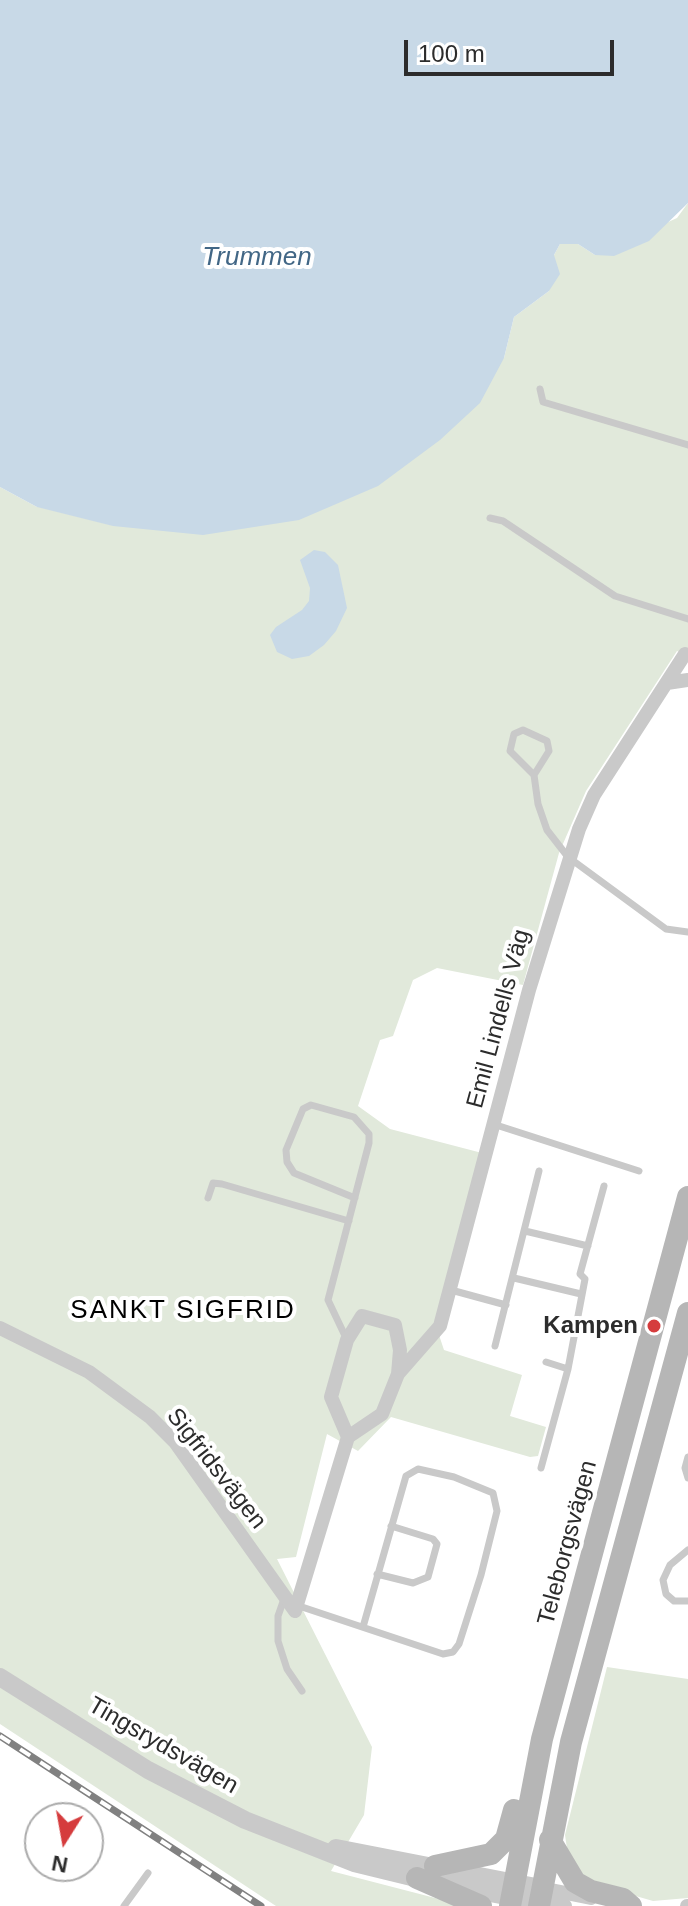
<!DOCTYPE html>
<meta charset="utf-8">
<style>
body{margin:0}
#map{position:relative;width:688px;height:1906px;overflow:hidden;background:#fff;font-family:Helvetica,sans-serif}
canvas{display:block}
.north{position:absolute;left:24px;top:1802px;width:80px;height:80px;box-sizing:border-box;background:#fff;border:2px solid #ababab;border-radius:50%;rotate:191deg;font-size:22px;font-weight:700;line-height:32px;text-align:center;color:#2c2c2c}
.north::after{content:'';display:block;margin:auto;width:28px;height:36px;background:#d53c3d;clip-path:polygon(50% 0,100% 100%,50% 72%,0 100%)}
.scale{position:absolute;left:404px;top:40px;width:210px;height:36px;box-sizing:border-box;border:4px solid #2c2c2c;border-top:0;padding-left:10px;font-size:24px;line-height:28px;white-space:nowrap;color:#2c2c2c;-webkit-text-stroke:6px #fff;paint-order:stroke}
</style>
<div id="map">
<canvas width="688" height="1906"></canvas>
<div class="north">N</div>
<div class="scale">100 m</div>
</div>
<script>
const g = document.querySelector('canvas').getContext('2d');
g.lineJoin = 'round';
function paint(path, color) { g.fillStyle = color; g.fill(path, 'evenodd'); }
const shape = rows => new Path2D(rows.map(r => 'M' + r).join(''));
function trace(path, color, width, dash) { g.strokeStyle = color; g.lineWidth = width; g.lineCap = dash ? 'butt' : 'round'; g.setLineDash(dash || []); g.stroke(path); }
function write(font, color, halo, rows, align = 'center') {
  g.font = font + ' Helvetica,sans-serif'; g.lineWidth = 8; g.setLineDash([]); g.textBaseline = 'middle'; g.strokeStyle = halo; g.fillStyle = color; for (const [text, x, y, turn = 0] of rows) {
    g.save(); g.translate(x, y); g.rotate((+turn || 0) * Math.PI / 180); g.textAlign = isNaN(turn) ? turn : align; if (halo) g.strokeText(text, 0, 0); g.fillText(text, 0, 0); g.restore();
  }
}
const green = shape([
 [688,203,688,656,677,651,586,791,559,853,523,985,437,968,413,980,393,1036,380,1040,358,1106,390,1129,482,1153,436,1326,444,1350,522,1375,510,1416,546,1427,538,1456,530,1457,391,1417,358,1451,327,1434,296,1557,277,1559,372,1747,364,1815,331,1871,466,1906,276,1906,0,1724,0,487,37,507,504,358,514,317,549,291,554,255,560,244,578,244,595,255,677,218],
 [607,1667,688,1679,688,1898,653,1901,598,1885,582,1877,569,1862,565,1835]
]);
const water = shape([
 [0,0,688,0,688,203,649,241,614,256,595,255,578,244,560,244,554,255,560,274,549,291,514,317,504,358,480,403,440,440,378,486,299,520,203,535,113,526,37,507,0,487],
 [314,550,325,552,338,565,347,608,336,631,324,645,309,656,292,659,277,652,270,635,276,627,302,610,309,601,310,588,300,560]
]);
const service = shape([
 [540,389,543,402,688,445],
 [490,518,503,521,615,596,688,619],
 [534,775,510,751,514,734,523,730,547,741,549,751,534,775,538,804,547,830,568,857,666,929,688,932],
 [493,1124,639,1171],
 [208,1198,213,1183,222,1184,349,1221],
 [525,1231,588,1246],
 [514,1278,581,1294],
 [451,1290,506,1305],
 [347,1340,328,1300,369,1143,369,1134,354,1117,311,1105,303,1109,286,1150,287,1162,294,1173,355,1198],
 [495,1346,539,1171],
 [546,1362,568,1369],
 [688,1457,685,1468,688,1478],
 [541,1468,568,1369,585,1279,580,1274,604,1186],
 [688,1550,670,1565,663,1580,666,1594,674,1601,688,1601],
 [377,1574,413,1583,428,1577,437,1544,433,1539,391,1526],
 [284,1599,278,1616,278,1641,287,1669,302,1691],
 [296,1605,443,1654,453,1652,459,1644,481,1575,497,1511,493,1493,454,1477,418,1469,406,1476,363,1627],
 [124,1906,148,1873]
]);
const minor = shape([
 [667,683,688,680],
 [0,1328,89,1372,150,1417,175,1442,295,1611],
 [348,1437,331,1397,347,1340,362,1316,395,1325,400,1350,398,1374],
 [295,1611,348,1437,382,1414,398,1374,440,1326,529,990,579,829,594,795,685,654],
 [541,1888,591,1898],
 [539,1902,565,1906],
 [687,1906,688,1906]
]);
const tertiary = shape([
 [0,1677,148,1770,245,1820,354,1863,436,1883,539,1902],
 [336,1848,541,1888]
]);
const secondary = shape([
 [550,1840,575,1882,591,1891,623,1899,631,1906],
 [435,1866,491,1854,506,1839,514,1810],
 [417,1878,481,1906],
 [510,1906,542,1739,688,1197],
 [539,1906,571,1742,688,1313]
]);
const rail = shape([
 [0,1736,261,1906]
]);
const markers = [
 [654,1326,8,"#d53c3d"]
];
const streetNames = [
 ["Emil Lindells Väg",499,1019,-75],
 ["Sigfridsvägen",216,1469,52],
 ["Teleborgsvägen",568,1543,-75],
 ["Tingsrydsvägen",163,1746,30]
];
const poiNames = [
 ["Kampen",638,1326]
];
const waterNames = [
 ["Trummen",257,258]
];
const neighbourhoodNames = [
 ["SANKT SIGFRID",183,1311]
];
paint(green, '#e1e9db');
paint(water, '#c8d9e7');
trace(service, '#c9c9c9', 7);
trace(minor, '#c9c9c9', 14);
trace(tertiary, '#c9c9c9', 18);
trace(secondary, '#b6b6b6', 22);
trace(rail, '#818181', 7);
trace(rail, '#fff', 4, [12]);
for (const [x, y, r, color] of markers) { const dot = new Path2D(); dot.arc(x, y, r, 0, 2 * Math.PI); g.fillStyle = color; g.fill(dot); trace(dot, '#fff', 3); }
write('24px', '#2c2c2c', '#fff', streetNames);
write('bold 24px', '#2c2c2c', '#fff', poiNames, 'right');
write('italic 26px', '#426786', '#fff', waterNames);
g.letterSpacing = '2px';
write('26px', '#000', '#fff', neighbourhoodNames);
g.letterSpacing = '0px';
</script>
